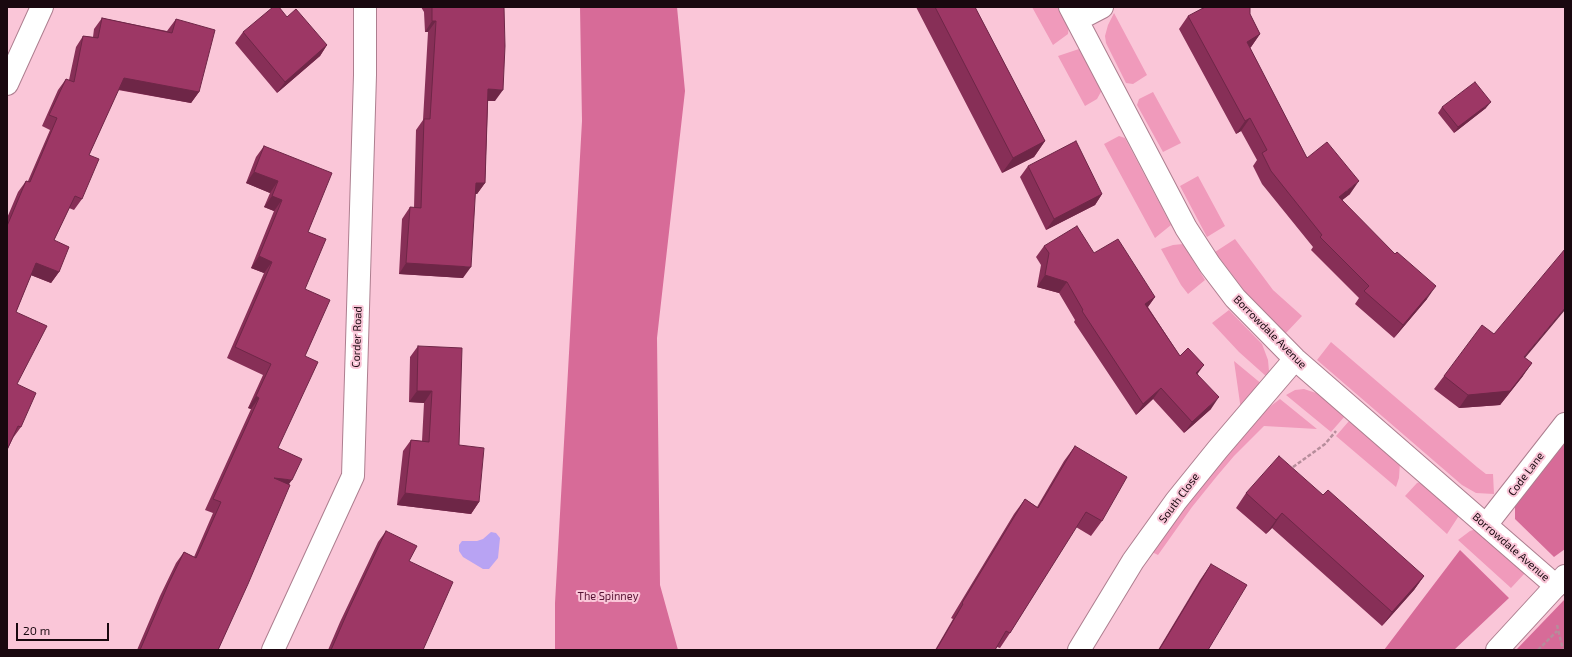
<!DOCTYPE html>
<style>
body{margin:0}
#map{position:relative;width:1572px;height:657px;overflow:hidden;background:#fac6d8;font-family:"Exo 2",sans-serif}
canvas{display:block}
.frame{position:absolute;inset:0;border:8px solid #19080f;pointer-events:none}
.scale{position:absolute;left:16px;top:623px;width:93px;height:18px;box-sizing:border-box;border:2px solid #19080f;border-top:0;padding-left:5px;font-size:12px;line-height:14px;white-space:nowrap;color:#19080f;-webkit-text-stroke:3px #fac6d8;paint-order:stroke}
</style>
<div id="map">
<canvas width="1572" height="657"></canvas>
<div class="frame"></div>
<div class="scale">20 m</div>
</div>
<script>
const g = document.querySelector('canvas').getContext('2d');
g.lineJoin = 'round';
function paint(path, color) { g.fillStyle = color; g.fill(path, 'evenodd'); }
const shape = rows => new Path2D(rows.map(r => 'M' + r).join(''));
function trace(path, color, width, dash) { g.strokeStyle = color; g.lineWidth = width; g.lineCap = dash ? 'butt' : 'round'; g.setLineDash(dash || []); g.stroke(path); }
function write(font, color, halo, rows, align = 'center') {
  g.font = font + ' "Exo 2",sans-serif'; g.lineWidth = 4; g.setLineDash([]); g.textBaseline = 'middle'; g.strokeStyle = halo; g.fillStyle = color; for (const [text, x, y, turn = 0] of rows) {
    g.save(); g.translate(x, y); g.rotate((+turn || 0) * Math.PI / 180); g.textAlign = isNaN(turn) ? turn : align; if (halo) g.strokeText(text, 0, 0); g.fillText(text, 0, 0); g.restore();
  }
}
const green = shape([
 [1032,7,1058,7,1069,25,1068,34,1053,45],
 [1114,13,1147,75,1133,84,1126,83,1106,43,1105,36,1108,25],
 [1079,49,1102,90,1097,99,1085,106,1058,56],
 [1153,92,1181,143,1163,152,1137,105,1139,99],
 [1119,136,1125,138,1171,225,1155,238,1104,144],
 [1198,176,1225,226,1207,237,1180,186],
 [1235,239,1273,290,1302,316,1285,334,1246,293,1215,252],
 [1183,244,1205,280,1188,294,1181,285,1161,249,1173,245],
 [1229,310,1262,344,1268,360,1269,371,1267,377,1239,352,1212,323],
 [1331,342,1477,467,1486,474,1493,474,1494,494,1476,493,1462,485,1317,360],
 [1234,361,1263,385,1241,410],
 [1304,389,1319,394,1345,416,1331,432,1286,395,1295,390],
 [1280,399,1317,429,1264,426,1234,456,1217,476,1192,507,1158,555,1152,552,1220,460,1268,408],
 [1349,421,1400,462,1399,478,1396,487,1336,436],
 [1423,481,1460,514,1447,534,1405,496,1417,483],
 [1476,529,1525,573,1511,588,1458,540,1470,531]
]);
const forest = shape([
 [580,7,677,7,685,91,657,338,660,585,678,650,555,650,555,603,582,121],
 [1565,440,1565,549,1554,557,1515,519,1515,498],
 [1460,550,1509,598,1454,650,1384,650],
 [1565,599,1565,650,1516,650]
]);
const water = shape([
 [491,532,496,533,500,538,498,558,489,569,483,569,463,557,459,551,459,545,462,541,477,541,483,539]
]);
const path = shape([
 [1293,467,1325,444,1336,431],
 [1557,625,1563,650],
 [1538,650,1557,631]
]);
const street = shape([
 [1070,7,1186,228,1210,265,1235,298,1295,359,1556,586],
 [1077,20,1102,7],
 [7,84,42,7],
 [1486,525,1565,424],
 [273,650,353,476,365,75,365,7],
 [1079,650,1133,561,1176,501,1218,449,1295,359]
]);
const secondary = shape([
 [1497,650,1565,576]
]);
const wall = shape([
 [421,7,504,7,495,101,488,101,485,183,477,194,475,194,463,278,399,274,402,219,410,207,414,208,416,130,423,120,428,32,425,32,424,12],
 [916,7,975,7,1045,141,1034,157,1002,173],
 [1250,14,1260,34,1251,47,1250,48,1307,158,1350,194,1342,200,1427,299,1394,338,1355,304,1359,298,1311,250,1313,247,1262,184,1253,166,1257,160,1241,131,1236,134,1179,29,1188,16],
 [102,18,167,31,176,19,199,92,191,103,118,90,89,155,82,199,74,210,69,208,54,240,59,272,51,283,31,275,16,312,17,384,21,427,13,438,7,450,7,218,18,192,26,181,28,181,50,130,42,126,58,90,66,79,69,80,76,47,83,36,93,37,94,29],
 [243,32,327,45,320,56,277,93,235,43],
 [1442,107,1486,108,1454,133,1438,113],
 [264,146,308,232,305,289,305,356,278,448,289,485,218,650,137,650,160,596,176,563,184,552,194,557,213,513,205,510,251,409,248,408,263,375,227,358,264,273,251,268,274,211,264,207,270,193,246,183,256,157],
 [1028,166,1102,194,1095,205,1046,230,1020,177],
 [1044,246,1094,253,1155,297,1148,307,1180,356,1198,374,1211,409,1184,433,1153,399,1136,415,1074,322,1075,320,1059,293,1037,287,1041,265,1036,257],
 [1494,334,1525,358,1523,376,1500,405,1459,408,1434,389,1444,376],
 [418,346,459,445,479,502,471,514,397,505,403,451,411,440,422,441,424,403,409,402,410,357],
 [1075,446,1102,521,1091,536,1076,527,1010,633,1000,648,997,647,995,650,935,650,953,619,951,618,1014,514,1025,499,1037,507,1064,461],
 [1246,493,1323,495,1424,576,1414,590,1382,626,1272,528,1266,534,1236,508],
 [386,531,409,561,423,650,328,650,340,622,378,542],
 [1211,564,1208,650,1158,650,1200,580]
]);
const shadedWall = shape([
 [432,21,436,21,428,32,425,32],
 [1260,34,1251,47,1238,55,1247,42],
 [327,45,320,56,277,93,285,82],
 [124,78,199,92,191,103,116,89],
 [488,89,503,90,495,101,480,100],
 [1491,102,1486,108,1454,133,1458,127],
 [1250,118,1241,131,1236,134,1245,121],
 [1045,141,1034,157,1002,173,1013,158],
 [254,172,278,181,270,193,246,183],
 [1359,181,1350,194,1330,210,1339,197],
 [476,183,485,183,477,194,468,194],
 [1102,194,1095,205,1046,230,1054,219],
 [272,196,282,200,274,211,264,207],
 [259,256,272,262,264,273,251,268],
 [36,263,59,272,51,283,28,274],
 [406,263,471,267,463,278,399,274],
 [1045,275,1067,282,1059,293,1037,287],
 [1436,286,1427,299,1394,338,1403,325],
 [1155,297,1147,308,1145,304],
 [1565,308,1565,310,1515,370,1524,357],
 [1532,363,1523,376,1500,405,1459,408,1468,395],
 [1204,365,1196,376,1196,373],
 [1161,388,1153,399,1136,415,1143,404],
 [417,391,432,391,424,403,409,402],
 [256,396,259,398,251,409,248,408],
 [1219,397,1211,409,1184,433,1192,422],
 [274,478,292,480,284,491],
 [405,493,479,502,471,514,397,505],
 [1282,513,1272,528,1266,534,1276,520],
 [1424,576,1414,590,1382,626,1392,612]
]);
const building = shape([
 [273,7,279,7,287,17,296,9,327,45,285,82,243,32,273,7],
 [432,7,504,7,505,46,503,90,488,89,485,183,476,183,471,267,406,263,410,207,421,208,424,119,430,119,436,21,432,21,432,7],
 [935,7,975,7,1045,141,1013,158,935,7],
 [1205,7,1250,7,1250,14,1260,34,1247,42,1307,158,1327,142,1359,181,1339,197,1395,254,1397,252,1436,286,1403,325,1364,291,1369,286,1320,237,1322,235,1271,171,1262,153,1267,150,1250,118,1245,121,1188,16,1205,7],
 [102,18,172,33,176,19,215,30,199,92,124,78,89,155,99,159,82,199,75,196,54,240,69,247,59,272,36,263,16,312,47,326,17,384,36,393,21,427,18,426,7,450,7,226,26,181,30,182,57,118,49,115,66,79,74,82,83,36,98,38,102,18],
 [1475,82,1491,102,1458,127,1442,107,1475,82],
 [1076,141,1102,194,1054,219,1028,166,1076,141],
 [264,146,332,173,308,232,326,239,305,289,330,300,305,356,318,362,278,448,302,459,292,480,274,478,290,485,248,584,218,650,140,650,168,585,184,552,196,558,221,502,213,499,259,398,256,396,271,364,235,347,272,262,259,256,282,200,272,196,278,181,254,172,264,146],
 [1077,226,1094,253,1118,239,1155,297,1145,304,1180,356,1188,348,1204,365,1196,373,1219,397,1192,422,1161,388,1143,404,1082,311,1083,310,1067,282,1045,275,1049,253,1044,246,1077,226],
 [1565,249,1565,308,1524,357,1532,363,1510,391,1468,395,1444,376,1482,325,1494,334,1565,249],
 [418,346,462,348,459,445,484,448,479,502,405,493,411,440,429,442,432,391,417,391,418,346],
 [1075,446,1127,477,1102,521,1086,512,1010,633,1006,631,995,650,936,650,963,604,962,603,1025,499,1038,508,1075,446],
 [1279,456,1323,495,1328,490,1424,576,1392,612,1282,513,1276,520,1246,493,1279,456],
 [386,531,417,546,409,561,453,582,423,650,331,650,348,611,386,531],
 [1211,564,1247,585,1208,650,1159,650,1211,564]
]);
const streetNames = [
 ["Borrowdale Avenue",1270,332,45],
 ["Corder Road",357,337,-88],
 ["Code Lane",1526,474,-53],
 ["South Close",1179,498,-53],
 ["Borrowdale Avenue",1511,547,41]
];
const parkNames = [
 ["The Spinney",608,596]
];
paint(green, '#f09abb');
paint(forest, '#d76b98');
paint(water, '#b8a3f3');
trace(street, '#ad7e8f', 24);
trace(secondary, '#ad7e8f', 24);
trace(path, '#b68d9b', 2.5, [4, 2]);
trace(street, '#fff', 22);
trace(secondary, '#fff', 22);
paint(wall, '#872f57');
paint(shadedWall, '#6e2647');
paint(building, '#9d3765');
trace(building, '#6e2647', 1);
write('11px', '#19080f', '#fac6d8', streetNames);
write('11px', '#551132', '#fac6d8', parkNames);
</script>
